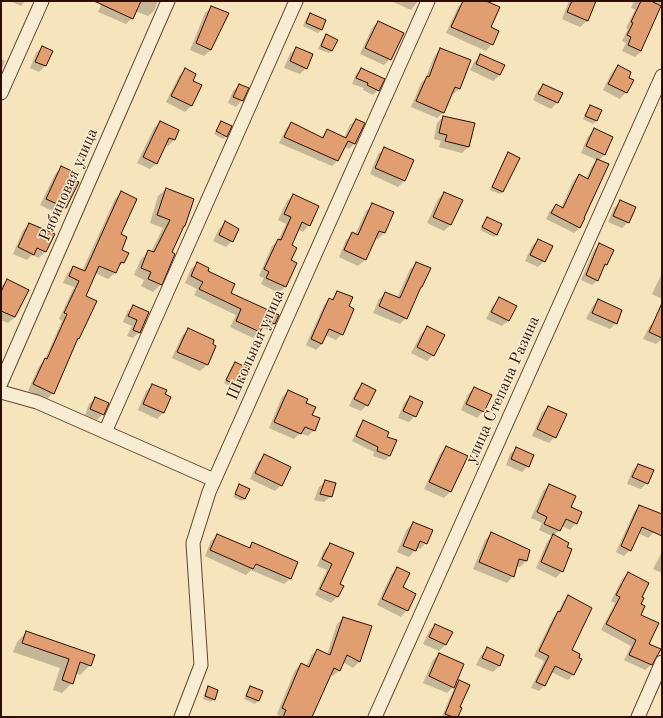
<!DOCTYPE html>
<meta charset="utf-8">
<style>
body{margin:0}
#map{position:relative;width:663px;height:718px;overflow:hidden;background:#f5e4bc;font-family:"Old Standard TT",serif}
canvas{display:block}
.frame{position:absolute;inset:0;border:2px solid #2e0e01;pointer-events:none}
</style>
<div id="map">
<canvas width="663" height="718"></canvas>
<div class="frame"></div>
</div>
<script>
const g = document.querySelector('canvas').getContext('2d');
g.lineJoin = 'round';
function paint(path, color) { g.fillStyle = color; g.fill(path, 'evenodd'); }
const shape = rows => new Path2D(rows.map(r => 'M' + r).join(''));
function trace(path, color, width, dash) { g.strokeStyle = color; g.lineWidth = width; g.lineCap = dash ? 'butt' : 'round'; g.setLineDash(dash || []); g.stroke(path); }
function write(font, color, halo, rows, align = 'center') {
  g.font = font + ' "Old Standard TT",serif'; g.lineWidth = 3; g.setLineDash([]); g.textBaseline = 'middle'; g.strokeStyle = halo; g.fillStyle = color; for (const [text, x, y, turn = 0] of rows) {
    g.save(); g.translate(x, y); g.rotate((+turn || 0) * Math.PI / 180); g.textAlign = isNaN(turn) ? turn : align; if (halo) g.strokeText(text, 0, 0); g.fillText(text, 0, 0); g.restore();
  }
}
const shadow = shape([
 [11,1,25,1,21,6],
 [103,1,158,1,154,11,148,16,135,11,132,18,126,24,98,12],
 [391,1,418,1,411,10],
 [463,1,483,1,490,28,492,44,486,51,446,33,458,7],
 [569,1,595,1,587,21,580,27,562,19],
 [634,1,662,1,641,51,635,57,622,51,626,43,622,41,628,29,626,28,635,10,631,8],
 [211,7,227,14,211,50,204,56,190,50,205,13],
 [310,14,325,21,321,30,318,33,303,26,307,17],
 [378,22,390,59,384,65,360,54,372,28],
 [326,36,332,51,329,53,318,49,323,38],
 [42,47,52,51,45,66,39,72,30,68,36,53],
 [296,48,306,68,300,74,284,68,290,54],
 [440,49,459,89,453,94,451,93,443,113,437,118,411,107,421,83,425,79,435,55],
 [481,56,500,75,493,81,470,70,474,62],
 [1,59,5,61,1,71],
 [618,66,627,78,626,92,620,99,603,90,612,72],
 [361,69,378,90,373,95,363,90,364,88,352,84,356,74],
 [185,70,192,81,191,106,185,112,166,102,179,76],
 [239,85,242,100,236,107,228,103,233,91],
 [543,85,557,103,551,109,533,100,537,91],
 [590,106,601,111,596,121,593,124,583,119,588,109],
 [443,117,468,147,462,153,439,147,441,141,434,139,437,123],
 [356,120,355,143,349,149,344,146,337,161,332,166,279,143,286,129,291,124,321,138,327,130,344,138,350,125],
 [160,122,178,130,174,140,168,146,165,145,157,163,150,169,137,163,154,128],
 [222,122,226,136,223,139,214,134],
 [595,130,604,155,598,161,580,227,574,233,546,219,550,211,556,205,561,208,573,181,579,175,586,179,592,166,597,160,581,153,588,136],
 [385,148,413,160,404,181,398,187,370,174,378,154],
 [509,153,503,192,500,194,490,190,506,156],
 [61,168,69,179,66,208,59,214,40,205,55,174],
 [166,189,184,226,182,229,170,253,161,284,153,292,141,286,144,280,134,275,141,259,149,251,151,252,163,228,150,223,158,196],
 [121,193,119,235,120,251,123,263,116,268,115,273,108,279,95,273,85,297,79,338,75,341,53,393,47,399,28,391,39,366,44,361,62,321,59,319,74,287,63,283,67,274,73,267,82,271,115,199],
 [444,193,451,224,444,231,427,223,438,199],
 [293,195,309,225,303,232,298,229,291,246,290,260,296,263,285,287,279,293,261,284,264,278,259,276,272,246,278,241,286,224,278,220,287,201],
 [621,201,628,222,622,228,608,222,614,208],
 [372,205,393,213,384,233,378,239,375,238,365,260,358,266,339,257,346,240,353,234,355,235,366,211],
 [487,218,497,234,494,237,480,230],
 [225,223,232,241,226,247,213,241,219,229],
 [30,224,53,235,45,252,39,258,32,255,27,260,13,254,23,230],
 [538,240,544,261,538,267,525,261,532,246],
 [599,245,606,265,603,269,598,280,592,285,581,280,594,250],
 [198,263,230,293,278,315,274,324,268,330,261,327,259,332,253,338,230,327,236,315,194,295,197,289,185,283,191,269],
 [417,263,419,289,406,318,400,324,373,313,379,299,386,293,397,298,410,269],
 [662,273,662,299,652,294],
 [7,280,27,290,15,317,8,323,1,320,1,287],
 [338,292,347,307,342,334,336,340,325,335,322,344,316,350,306,345,324,305,329,299,331,300],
 [499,299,509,320,502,326,486,319,493,305],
 [598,300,616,323,610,329,586,319,592,307],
 [133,306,148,313,139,332,133,338,127,336,132,326,123,322,127,312],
 [655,320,662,324,662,339,656,344,643,339,649,327],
 [427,328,433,355,427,361,411,353,421,334],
 [188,330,215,347,207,365,200,371,172,358,182,336],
 [235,364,240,387,237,390,224,383,232,366],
 [153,385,164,395,170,397,163,413,157,419,138,410,146,391],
 [362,385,367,405,361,411,349,406,356,391],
 [474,388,483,411,477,418,461,410,468,394],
 [288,391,305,403,314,430,308,436,300,433,294,439,269,428,282,397],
 [410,397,415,416,409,422,398,418,404,403],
 [96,398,103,414,97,420,85,415,89,404],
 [548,407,555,437,549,443,532,436,542,413],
 [364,421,386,437,390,456,385,460,373,456,374,452,352,441,359,426],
 [446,447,466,457,450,492,444,498,424,489,440,454],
 [517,448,528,466,522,472,506,465,510,454],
 [265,456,281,485,275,491,250,479,258,462],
 [638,465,647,483,641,489,627,484,632,471],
 [326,481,331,496,324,502,314,500,319,487],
 [240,485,245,498,242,501,233,497],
 [549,485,569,508,576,523,570,530,562,526,559,530,554,536,562,571,556,578,536,568,547,542,552,536,539,530,542,523,531,518,543,491],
 [639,506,654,532,648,538,638,533,630,550,624,556,616,552,634,512],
 [414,523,426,543,420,549,417,548,409,557,397,552,407,529],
 [491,534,526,561,520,567,516,566,513,576,507,583,473,569,485,540],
 [218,535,248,548,252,544,291,578,284,584,251,570,246,575,205,556,211,541],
 [330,544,339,584,337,597,331,603,315,595,327,570,317,566,324,550],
 [662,552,662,573,653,569],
 [397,568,407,610,401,617,377,605,391,575],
 [628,573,640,597,639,615,647,644,659,650,651,665,645,670,624,660,631,646,601,630,615,603,611,601,622,579],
 [568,596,570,651,573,675,568,680,551,672,544,686,539,691,531,688,544,661,534,656,553,618,558,613,563,602],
 [343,618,371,627,359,662,353,668,343,662,339,670,333,676,330,674,311,717,281,717,277,714,295,670,301,664,306,667,311,656,317,650,327,655,337,624],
 [435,625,451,633,445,645,439,651,423,644,429,631],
 [26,632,90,665,80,675,75,673,72,683,62,693,53,690,60,668,13,652,17,642],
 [487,649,503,656,499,666,493,672,476,665,481,655],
 [439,654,454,686,459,681,459,708,457,717,442,716,456,684,447,693,423,683,433,660],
 [209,687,214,699,211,702,203,699,206,690],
 [250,687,262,692,258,701,255,704,244,699,248,690]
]);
const building = shape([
 [94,1,141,1,133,19,94,1],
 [463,1,486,1,500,7,491,27,499,31,493,45,451,27,463,1],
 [572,1,596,1,588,21,567,12,572,1],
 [641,1,651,1,661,6,641,51,628,45,631,37,627,35,633,23,631,22,641,1],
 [211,6,229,13,211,50,196,43,211,6],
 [310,13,326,20,322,30,306,23,310,13],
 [378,21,404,33,391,60,365,48,378,21],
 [326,34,338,40,332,51,321,46,326,34],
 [42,46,53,51,46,66,35,62,42,46],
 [296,47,313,54,307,69,290,61,296,47],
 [440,48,471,60,460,89,455,87,444,113,416,101,427,76,429,77,440,48],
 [480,54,505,65,500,75,476,64,480,54],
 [618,65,631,72,629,78,634,80,627,93,608,84,618,65],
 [185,68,196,74,193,81,202,85,192,106,171,96,185,68],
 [361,68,385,79,379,91,367,85,368,83,356,78,361,68],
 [239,84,249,88,243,101,233,97,239,84],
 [543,84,563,93,558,103,538,94,543,84],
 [590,105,602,110,597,121,585,116,590,105],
 [443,116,475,123,469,147,445,141,447,135,439,133,443,116],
 [356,119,365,123,355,144,348,141,338,161,284,137,291,122,323,138,327,129,346,138,356,119],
 [160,121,179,130,175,140,169,138,157,164,143,157,160,121],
 [221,121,232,126,227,137,216,131,221,121],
 [594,128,613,137,605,155,586,146,594,128],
 [384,147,414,160,405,181,375,168,384,147],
 [508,152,520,158,503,192,492,187,508,152],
 [597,159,609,164,584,218,585,218,580,228,551,213,556,204,563,208,579,174,588,179,597,159],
 [61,166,74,172,71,179,79,182,66,208,46,199,61,166],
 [166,188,194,199,185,226,184,226,172,252,175,254,162,285,148,279,151,272,141,268,148,250,154,252,170,220,157,215,166,188],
 [121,191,137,199,121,234,127,237,122,250,129,253,124,263,121,262,116,273,99,266,86,296,97,301,79,339,78,338,54,394,33,384,45,358,47,359,67,314,64,313,79,281,69,276,73,266,85,271,121,191],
 [444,192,463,200,451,225,433,217,444,192],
 [293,194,319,206,310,226,302,222,292,245,297,248,291,260,297,263,286,287,266,278,269,272,264,269,278,239,281,240,291,217,284,214,293,194],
 [620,200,636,207,629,223,613,216,620,200],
 [372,203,394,212,385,233,379,231,366,260,344,250,352,232,358,235,372,203],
 [487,217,502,224,497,235,482,227,487,217],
 [225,221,239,229,233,242,219,235,225,221],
 [29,223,55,234,46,252,37,248,34,255,18,247,29,223],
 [538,239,553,246,545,262,530,255,538,239],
 [599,243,614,250,607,265,605,264,598,281,586,275,599,243],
 [197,262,209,268,208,271,235,284,231,293,279,315,275,324,266,320,260,332,236,321,241,309,199,289,203,282,191,276,197,262],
 [416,262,431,268,422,287,421,287,407,319,379,306,385,292,400,298,416,262],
 [7,279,29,290,15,317,1,311,1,292,7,279],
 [337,291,353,297,349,306,354,309,343,335,329,329,322,344,311,339,329,298,333,300,337,291],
 [499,297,517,306,509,321,491,312,499,297],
 [598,299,622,310,617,324,592,313,598,299],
 [662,303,662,338,649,332,662,303],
 [133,305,149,312,140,333,133,330,137,320,128,316,133,305],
 [427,326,445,335,434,356,417,347,427,326],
 [188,328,214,340,213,344,216,346,208,365,177,352,188,328],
 [235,362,250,369,241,388,226,380,235,362],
 [362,383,376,390,368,406,354,399,362,383],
 [152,384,167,390,165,394,171,397,164,413,143,404,152,384],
 [474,387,492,395,484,412,466,404,474,387],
 [288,390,308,399,306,403,316,407,312,415,320,418,315,431,305,427,301,434,274,422,288,390],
 [410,396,423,402,416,417,403,411,410,396],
 [95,397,109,403,104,415,90,409,95,397],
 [548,406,567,414,556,438,537,429,548,406],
 [363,420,389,432,387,437,397,440,390,456,377,451,378,447,356,436,363,420],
 [446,446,468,456,451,492,429,482,446,446],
 [516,447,534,455,529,467,511,459,516,447],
 [264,454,291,467,282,486,255,473,264,454],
 [638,464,654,470,648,484,632,477,638,464],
 [325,480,336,483,332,497,320,494,325,480],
 [239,484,250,489,245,499,235,494,239,484],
 [549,484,576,496,571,507,582,512,577,524,566,519,560,531,544,524,547,517,537,512,549,484],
 [639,505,662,514,662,536,642,527,631,551,621,546,639,505],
 [413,522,433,530,427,544,420,541,416,551,403,546,413,522],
 [491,532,530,550,527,561,519,559,514,577,479,562,491,532],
 [217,534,250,548,252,542,298,562,291,579,256,564,253,569,210,550,217,534],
 [553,534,569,543,567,547,572,549,563,572,541,562,553,534],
 [330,543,354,553,340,584,344,586,338,597,320,589,332,564,322,559,330,543],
 [397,567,410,573,403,587,416,594,408,611,382,599,397,567],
 [628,572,649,583,642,597,644,598,641,604,645,606,641,615,659,623,649,644,661,649,652,665,629,655,636,640,606,624,620,597,616,595,628,572],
 [568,595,592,608,572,650,580,654,579,658,582,659,574,675,555,666,545,686,536,682,549,656,539,651,558,611,560,612,568,595],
 [343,617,372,626,360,662,347,655,340,671,334,668,312,717,283,717,286,710,282,708,301,663,309,667,317,649,330,655,343,617],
 [435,624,453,632,446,645,429,637,435,624],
 [26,631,95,655,91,666,80,662,73,684,62,680,69,659,22,643,26,631],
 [487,647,504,655,500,666,482,658,487,647],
 [439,653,464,664,454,688,429,676,439,653],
 [459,680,470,685,460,707,462,708,458,717,453,717,445,714,459,680],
 [208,686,218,690,215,700,205,696,208,686],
 [250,686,263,691,259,701,246,696,250,686]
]);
const minor = shape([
 [1,93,42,1],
 [1,383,168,1],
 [1,392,37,402,214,480],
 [105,432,296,1],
 [181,717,201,665,193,543,209,492,428,1],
 [375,717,662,76],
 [638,717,662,662]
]);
const streetNames = [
 ["Рябиновая улица",69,185,-66],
 ["Школьная улица",256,345,-66],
 ["улица Степана Разина",503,390,-66]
];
paint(shadow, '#0003');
paint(building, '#e09e71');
trace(building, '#2e0e01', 1);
trace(minor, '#604430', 15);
trace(minor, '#f8edd3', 13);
write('16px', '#2e0e01', '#f8edd3', streetNames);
</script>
